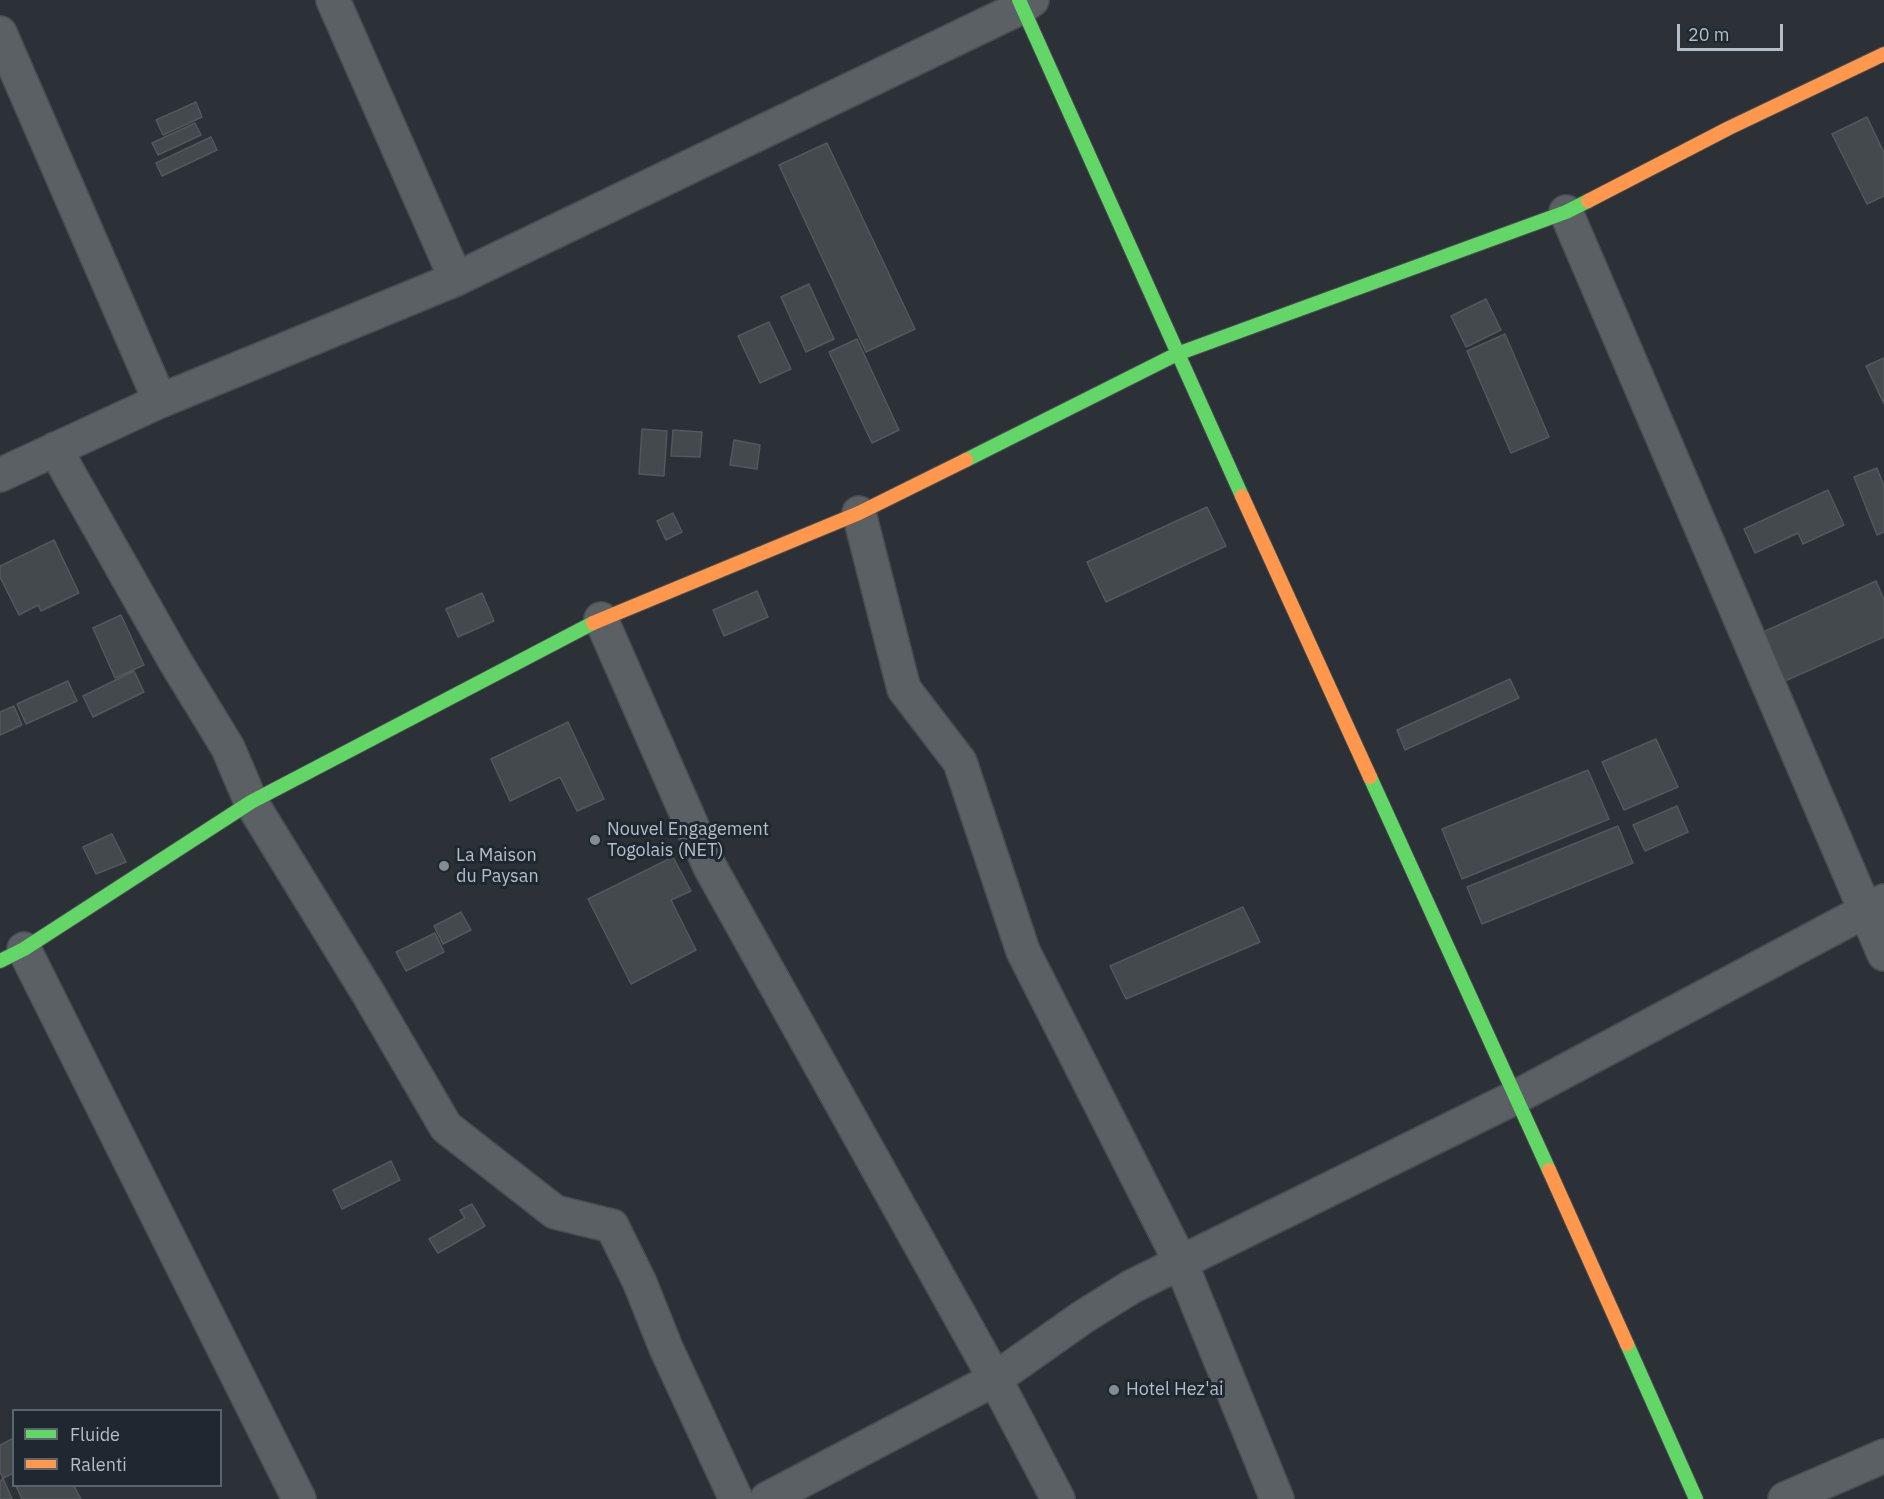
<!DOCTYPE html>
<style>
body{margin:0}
#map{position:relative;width:1884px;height:1499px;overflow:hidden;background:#2b3136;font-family:"IBM Plex Sans",sans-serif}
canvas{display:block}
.legend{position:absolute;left:12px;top:1409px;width:210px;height:78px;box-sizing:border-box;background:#1f2830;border:2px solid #5b646c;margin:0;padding:8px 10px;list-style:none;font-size:18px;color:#b5bec7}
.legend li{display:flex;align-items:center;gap:12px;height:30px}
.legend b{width:30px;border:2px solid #5b646c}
.scale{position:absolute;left:1677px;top:24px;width:106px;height:27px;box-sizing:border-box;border:3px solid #b5bec7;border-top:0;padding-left:8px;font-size:18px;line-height:21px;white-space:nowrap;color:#b5bec7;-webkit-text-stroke:4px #1f2830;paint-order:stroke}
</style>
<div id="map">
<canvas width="1884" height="1499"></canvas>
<ul class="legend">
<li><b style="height:8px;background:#63d668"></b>Fluide</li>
<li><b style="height:8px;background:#ff974d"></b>Ralenti</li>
</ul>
<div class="scale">20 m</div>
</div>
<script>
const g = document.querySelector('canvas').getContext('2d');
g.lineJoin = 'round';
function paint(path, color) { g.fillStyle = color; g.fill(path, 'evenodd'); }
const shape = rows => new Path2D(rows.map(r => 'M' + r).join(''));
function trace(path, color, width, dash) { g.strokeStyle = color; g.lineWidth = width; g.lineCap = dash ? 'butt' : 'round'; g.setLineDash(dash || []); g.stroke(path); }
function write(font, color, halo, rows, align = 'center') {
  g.font = font + ' "IBM Plex Sans",sans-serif'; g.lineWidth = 6; g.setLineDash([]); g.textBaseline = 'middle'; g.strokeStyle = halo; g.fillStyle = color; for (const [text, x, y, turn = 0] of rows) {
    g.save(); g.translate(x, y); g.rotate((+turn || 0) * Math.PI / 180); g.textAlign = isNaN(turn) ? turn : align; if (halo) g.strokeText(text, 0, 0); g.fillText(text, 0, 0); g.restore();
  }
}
const building = shape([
 [196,102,202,117,163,135,156,120,196,102],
 [1867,117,1884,153,1884,196,1867,204,1832,134,1867,117],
 [195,123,201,135,158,155,152,143,195,123],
 [211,137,217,150,162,176,156,163,211,137],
 [827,143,915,329,866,352,779,165,827,143],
 [809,284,834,339,806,352,781,297,809,284],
 [1486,299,1501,330,1466,347,1451,316,1486,299],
 [769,322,791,369,760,383,738,336,769,322],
 [1505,334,1549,437,1511,453,1467,351,1505,334],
 [857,339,899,430,872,443,829,352,857,339],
 [1884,358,1884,404,1866,366,1884,358],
 [642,429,667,431,664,476,639,474,642,429],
 [673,430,702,432,700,457,671,456,673,430],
 [734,440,760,445,757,469,730,465,734,440],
 [1877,468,1884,486,1884,532,1877,535,1854,477,1877,468],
 [1828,490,1844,525,1803,544,1798,533,1755,553,1744,529,1828,490],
 [1207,507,1226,546,1106,602,1087,562,1207,507],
 [673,513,682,532,666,540,657,521,673,513],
 [54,540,79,593,41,611,38,605,19,615,0,577,0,566,54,540],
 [1876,581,1884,600,1884,637,1785,681,1763,632,1876,581],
 [757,591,768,617,724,636,713,610,757,591],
 [482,593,494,621,458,637,446,609,482,593],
 [121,615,144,665,115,678,93,628,121,615],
 [134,671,144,692,93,717,83,696,134,671],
 [1510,679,1519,698,1405,750,1397,730,1510,679],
 [68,681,77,701,26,724,17,704,68,681],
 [14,706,22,725,0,735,0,712,14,706],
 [568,722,604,799,577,811,560,777,510,801,491,759,568,722],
 [1656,739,1678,787,1624,810,1602,762,1656,739],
 [1588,770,1609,819,1462,879,1442,829,1588,770],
 [1677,806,1688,832,1645,851,1633,825,1677,806],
 [1618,826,1633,863,1482,924,1467,887,1618,826],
 [112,834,126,862,96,874,83,847,112,834],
 [673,857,691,891,671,900,696,950,631,984,588,899,673,857],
 [1243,907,1260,942,1126,999,1110,966,1243,907],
 [461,912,471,930,443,944,434,926,461,912],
 [435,933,444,952,406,971,396,952,435,933],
 [391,1161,400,1180,342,1209,333,1190,391,1161],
 [472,1204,485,1226,438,1253,429,1239,465,1218,460,1210,472,1204],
 [14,1438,14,1473,3,1478,0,1472,0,1445,14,1438],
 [3,1478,12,1499,0,1499,0,1482,3,1478],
 [16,1486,74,1486,81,1499,22,1499,16,1486]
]);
const street = shape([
 [333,0,456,279],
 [0,33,160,401],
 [1566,212,1884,954],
 [55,449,175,661,228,748,251,802,368,993,446,1127,555,1212,612,1226,640,1283,666,1348,736,1499],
 [0,475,160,401,456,279,1022,7,1032,0],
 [859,513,904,689,960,762,1023,951,1180,1261,1277,1499],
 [601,619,710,867,995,1379,1058,1499],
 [24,949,299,1499],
 [767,1499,995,1379,1083,1317,1131,1287,1516,1097,1884,901],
 [1785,1499,1884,1456]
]);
const fast = shape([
 [1019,0,1242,496],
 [966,460,1177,354,1566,212,1588,201],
 [1370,777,1549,1170],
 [0,961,24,949,251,802,593,623],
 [1627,1344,1696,1499]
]);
const slow = shape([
 [1588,201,1729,128,1884,54],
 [1242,496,1370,777],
 [593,623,859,513,966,460],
 [1549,1170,1627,1344]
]);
const markers = [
 [595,840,6,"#858d94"],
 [444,866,6,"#858d94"],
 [1114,1390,6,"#858d94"]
];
const poiNames = [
 ["Nouvel Engagement",607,830],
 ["Togolais (NET)",607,851],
 ["La Maison",456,856],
 ["du Paysan",456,877],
 ["Hotel Hez'ai",1126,1390]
];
paint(building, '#44494e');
trace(building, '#53585d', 1.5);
trace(street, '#494d51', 36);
trace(fast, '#494d51', 16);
trace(slow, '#494d51', 16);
trace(street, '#5b6064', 33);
trace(fast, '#63d668', 14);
trace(slow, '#ff974d', 14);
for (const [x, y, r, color] of markers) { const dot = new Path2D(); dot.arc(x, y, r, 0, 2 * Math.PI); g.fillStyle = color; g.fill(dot); trace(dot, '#1f2830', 2); }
write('18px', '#b5bec7', '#1f2830', poiNames, 'left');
</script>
